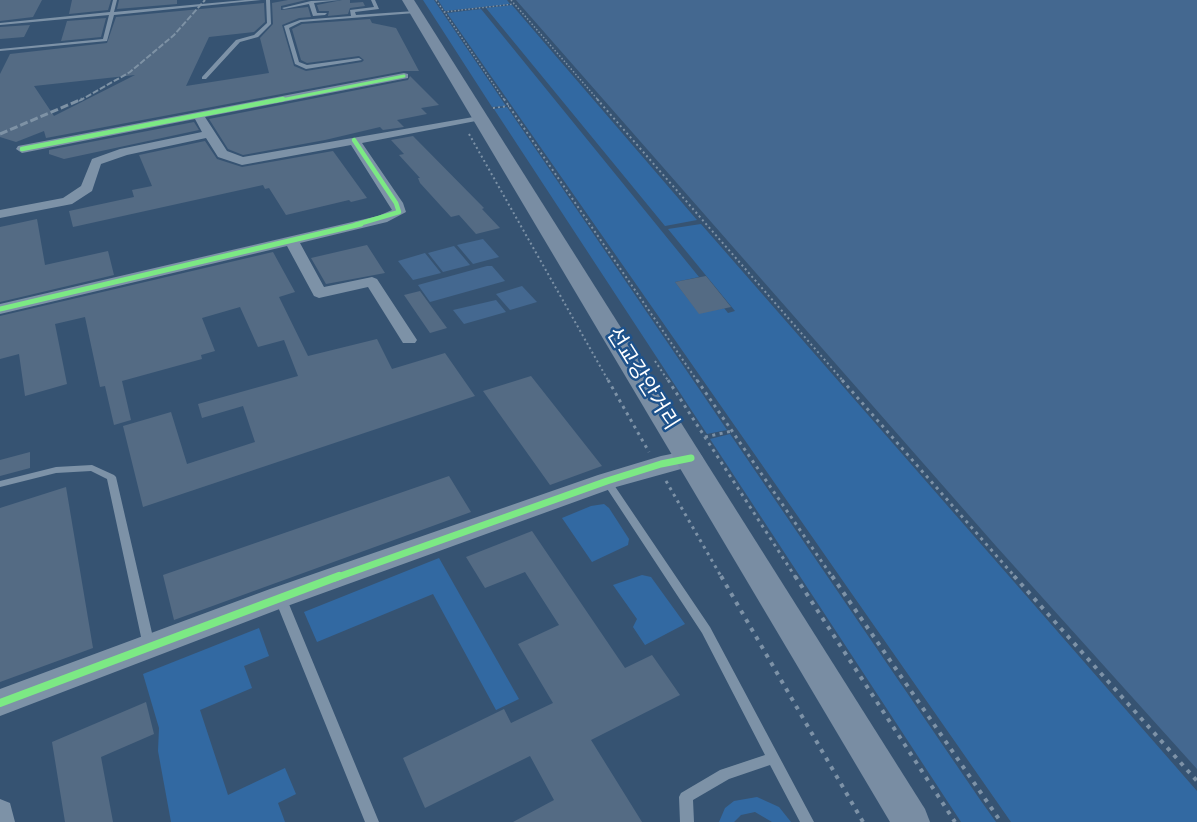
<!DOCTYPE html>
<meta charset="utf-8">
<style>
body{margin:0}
canvas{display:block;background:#365372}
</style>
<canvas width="1197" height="822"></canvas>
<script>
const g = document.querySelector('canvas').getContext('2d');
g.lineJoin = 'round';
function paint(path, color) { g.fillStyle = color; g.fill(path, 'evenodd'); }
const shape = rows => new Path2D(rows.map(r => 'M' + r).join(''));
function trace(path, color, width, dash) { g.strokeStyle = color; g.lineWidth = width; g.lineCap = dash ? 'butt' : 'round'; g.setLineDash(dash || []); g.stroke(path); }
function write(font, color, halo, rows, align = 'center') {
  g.font = font + ' "Archivo Narrow","Noto Sans KR",sans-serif'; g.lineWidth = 5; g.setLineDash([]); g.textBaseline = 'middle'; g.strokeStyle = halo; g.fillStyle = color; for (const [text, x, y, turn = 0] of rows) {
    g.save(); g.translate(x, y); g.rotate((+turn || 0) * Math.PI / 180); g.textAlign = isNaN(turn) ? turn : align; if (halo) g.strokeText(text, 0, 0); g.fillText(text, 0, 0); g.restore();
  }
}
const green = shape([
 [423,0,434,0,506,106,492,107],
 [438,0,507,0,510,4,445,11],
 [512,5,536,33,697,220,665,226,486,8],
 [481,9,699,277,675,282,699,313,724,308,728,313,735,311,668,229,701,224,1197,791,1197,822,1011,822,447,13],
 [507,107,648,314,727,430,707,434,494,109],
 [730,434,981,801,996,822,961,822,710,439],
 [604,504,609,508,629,539,628,545,592,562,562,518,591,506],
 [439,558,519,699,496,710,433,594,317,642,304,612],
 [642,575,651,577,685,624,645,645,633,627,637,619,613,585],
 [259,628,269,656,244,666,252,688,200,710,228,795,285,768,296,794,278,803,285,822,171,822,158,751,159,728,143,674],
 [757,797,779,807,791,822,772,822,755,812,741,815,734,822,719,822,725,808,734,801]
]);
const water = shape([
 [516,0,1197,0,1197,769,996,546],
 [483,239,499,257,473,264,457,245],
 [454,246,470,265,443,272,428,253],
 [425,253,441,273,413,280,398,261],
 [487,266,492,266,505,281,430,302,418,285],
 [522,286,537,302,510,310,496,294],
 [496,300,506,312,464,324,453,310]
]);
const building = shape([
 [0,0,42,0,33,17,0,21],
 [72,0,111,0,108,10,69,14],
 [119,0,177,0,177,4,117,9],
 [288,0,306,0,281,6,281,10,308,7,311,17,299,18,282,25,294,66,306,71,362,62,364,60,359,56,307,63,301,60,292,29,302,24,370,19,372,23,396,28,419,71,404,71,46,138,44,131,16,142,0,137,0,74,10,54,107,43,116,17,264,3,265,22,254,32,209,37,186,86,269,73,260,38,273,24,272,3],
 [135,75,54,116,34,86],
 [342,0,350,0,350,3,363,2,365,6,350,8,348,14,328,16,329,11,319,11,317,5],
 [106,18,101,37,61,41,67,21],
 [30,25,24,37,0,39,0,27],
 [410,76,439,105,421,108,427,114,397,120,404,127,383,130,380,127,325,140,243,155,228,149,209,119,408,80],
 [194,122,199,130,64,159,49,154,49,150],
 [413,136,484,208,482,209,500,228,476,234,459,215,451,217,420,183,418,178,420,178,399,155,404,154,391,140],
 [205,141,217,159,242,167,333,151,367,198,351,202,349,200,286,215,269,188,265,189,263,185,73,227,69,211,134,197,132,190,152,186,139,155],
 [37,219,45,265,108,251,114,275,0,302,0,227],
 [367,245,385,273,326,284,311,258],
 [273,252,295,292,279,297,308,356,377,339,392,369,445,353,475,396,143,507,123,426,171,412,187,464,255,442,243,406,202,418,198,404,298,376,284,340,258,347,240,307,202,318,215,351,201,355,202,359,122,381,131,420,114,425,105,386,100,387,85,317,55,324,67,384,25,396,19,354,0,359,0,316],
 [706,276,731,307,699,314,675,282],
 [420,291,447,328,430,333,404,295],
 [531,376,602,466,550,485,483,391],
 [30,452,30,468,0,476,0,460],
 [449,476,471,512,174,620,163,575],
 [66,487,93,648,0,682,0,508],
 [532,531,625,668,652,655,680,695,591,740,642,822,513,822,554,800,530,756,425,808,403,758,504,709,511,723,553,703,518,644,559,625,525,572,485,588,466,557],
 [146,702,154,734,101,757,113,822,65,822,52,742]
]);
const pathFar3 = shape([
 [436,0,505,101],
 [511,0,599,101],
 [444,12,514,4]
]);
const pathFar2 = shape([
 [504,99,698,382],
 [597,99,844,382],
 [493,108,509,106],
 [469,134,609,382],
 [655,361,669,382]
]);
const pathFar1 = shape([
 [608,380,649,452],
 [668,380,796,578],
 [697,380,833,578],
 [842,380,1016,578],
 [705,437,732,431],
 [666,481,722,578]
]);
const path = shape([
 [721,576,863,822],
 [795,576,955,822],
 [832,576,1001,822],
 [1014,576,1197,781]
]);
const service = shape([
 [113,0,117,0,114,12,245,0,261,0,114,15,107,41,0,51,0,49,103,39,109,15,0,25,0,23,110,12,113,0],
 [266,0,270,0,271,24,258,37,240,42,206,79,202,79,202,77,236,40,254,35,267,23,266,0],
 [340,0,314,3,317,13,327,13,325,15,313,16,309,4,284,9,282,8,311,1,340,0],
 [371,0,375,0,379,9,355,12,356,15,415,11,417,12,415,13,301,22,289,28,299,62,307,65,359,58,362,60,306,69,295,64,284,26,300,20,351,16,350,10,374,7,371,0],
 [92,465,114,475,116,477,155,646,153,649,149,651,145,649,143,646,107,479,91,471,56,473,0,487,0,481,56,467,92,465],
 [607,478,610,479,710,627,814,822,800,822,770,765,729,779,693,800,694,822,680,822,679,797,681,793,720,770,765,755,702,633,602,481,604,479,607,478],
 [280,593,284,594,286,597,379,822,365,822,274,597,276,594,280,593]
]);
const minor = shape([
 [404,73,408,74,408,78,205,117,227,151,243,157,485,115,485,119,481,120,362,143,403,203,406,212,387,222,300,243,324,287,372,277,377,279,417,340,415,343,403,343,368,287,319,298,314,296,287,246,0,314,0,304,378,216,392,210,351,145,242,165,218,157,206,138,127,155,101,164,92,191,72,204,0,218,0,210,63,198,81,186,92,159,120,149,202,132,195,119,22,153,16,149,18,146,404,73],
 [0,799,10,803,15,822,0,822,0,799]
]);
const tertiary = shape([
 [691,450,699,452,703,458,699,464,616,487,290,605,0,716,0,689,270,589,598,475,661,456,691,450]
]);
const secondary = shape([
 [402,0,414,0,925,809,930,822,890,822,402,0]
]);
const railFar1 = shape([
 [79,101,130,72,174,35,205,0]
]);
const rail = shape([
 [0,134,82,99]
]);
const cyclewayFar4 = shape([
 [276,101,404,76]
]);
const cyclewayFar3 = shape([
 [354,140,396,203,399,212,355,225],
 [22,149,283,99]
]);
const cyclewayFar2 = shape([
 [0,309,361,224]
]);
const cyclewayFar1 = shape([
 [335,578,607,481,661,464,691,458]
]);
const cycleway = shape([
 [0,703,339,576]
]);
const streetNames = [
 ["선교강안거리",642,379,58]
];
paint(green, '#3269a2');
paint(water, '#446890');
paint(building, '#546b84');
trace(pathFar3, '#7d92a7', 1.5, [1.5, 2]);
trace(pathFar2, '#7d92a7', 2, [2, 3]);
trace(pathFar1, '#7d92a7', 3, [3, 4.5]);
trace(path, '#7d92a7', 4, [4, 6]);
paint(service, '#7d92a7');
paint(minor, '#7d92a7');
paint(tertiary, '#7d92a7');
paint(secondary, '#798da3');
trace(railFar1, '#7e92a5', 2, [6, 2]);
trace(rail, '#7e92a5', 3, [8, 3]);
trace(cyclewayFar4, '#7ce984', 3);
trace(cyclewayFar3, '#7ce984', 4.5);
trace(cyclewayFar2, '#7ce984', 5);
trace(cyclewayFar1, '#7ce984', 7);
trace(cycleway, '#7ce984', 8);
write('21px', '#fff', '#1e528b', streetNames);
</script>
